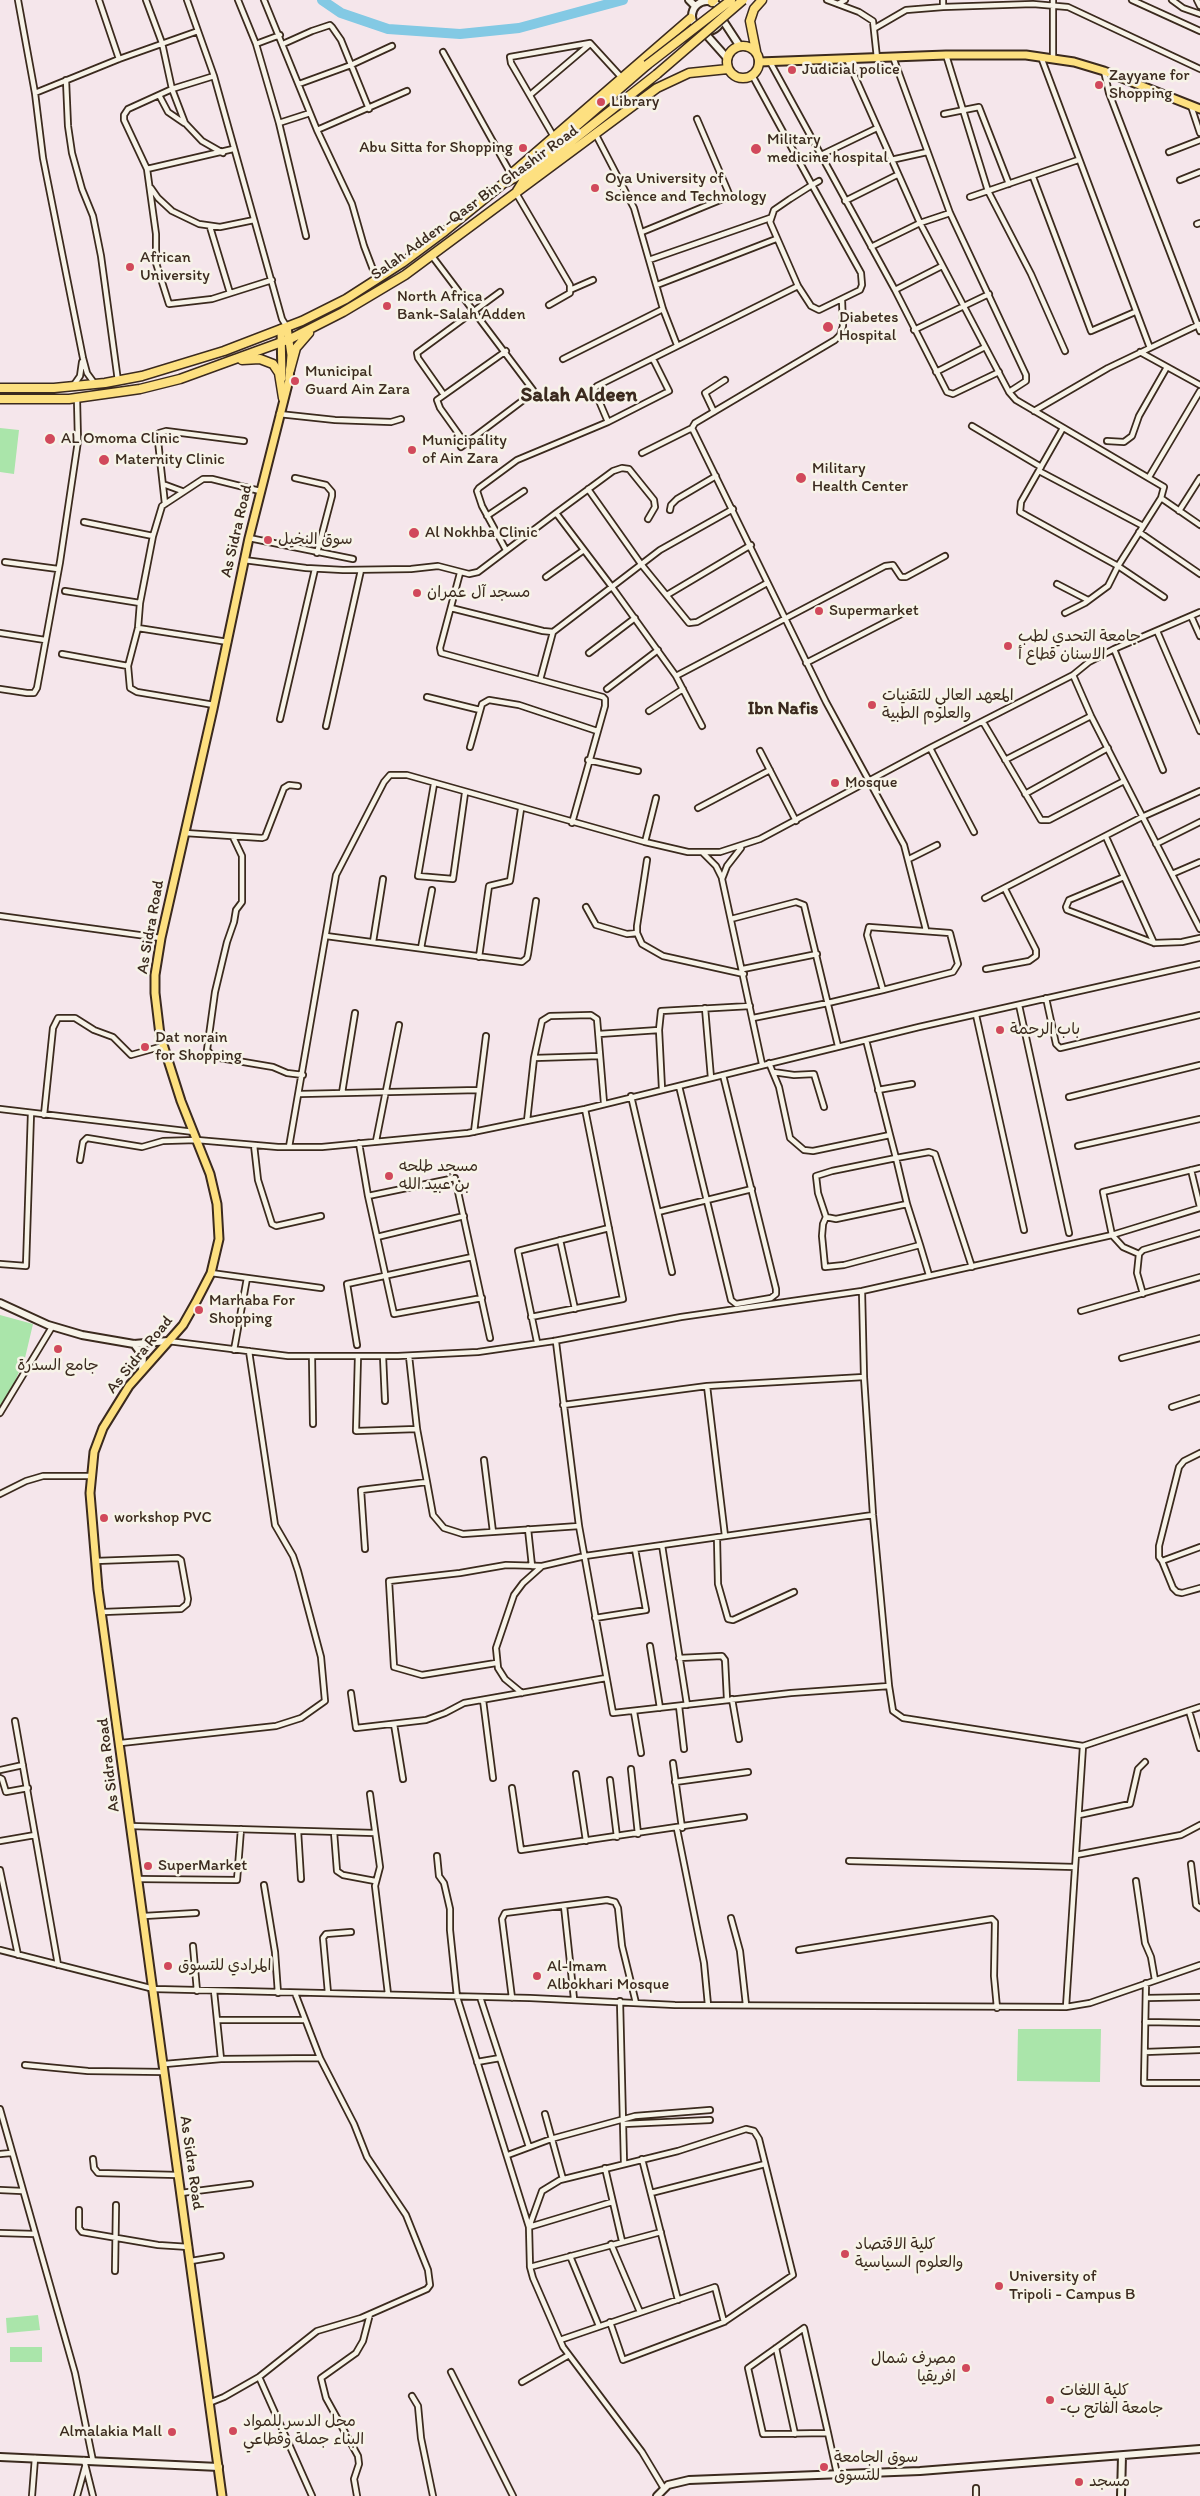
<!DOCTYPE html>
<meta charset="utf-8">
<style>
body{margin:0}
canvas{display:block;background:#f5e6eb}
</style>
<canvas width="1200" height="2496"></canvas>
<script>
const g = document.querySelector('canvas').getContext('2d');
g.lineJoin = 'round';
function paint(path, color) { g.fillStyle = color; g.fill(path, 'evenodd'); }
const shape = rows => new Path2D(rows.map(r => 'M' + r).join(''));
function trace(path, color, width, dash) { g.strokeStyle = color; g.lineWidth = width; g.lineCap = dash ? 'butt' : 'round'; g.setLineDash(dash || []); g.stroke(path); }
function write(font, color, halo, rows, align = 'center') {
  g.font = font + ' Itim,"Playpen Sans Arabic",sans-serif'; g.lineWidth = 5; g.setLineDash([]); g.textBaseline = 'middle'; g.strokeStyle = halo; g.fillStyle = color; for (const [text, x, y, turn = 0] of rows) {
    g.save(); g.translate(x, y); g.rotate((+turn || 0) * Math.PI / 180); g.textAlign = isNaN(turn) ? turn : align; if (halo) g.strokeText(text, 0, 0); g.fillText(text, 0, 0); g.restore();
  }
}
const green = shape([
 [0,428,19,430,14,474,0,472],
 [0,1315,33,1324,25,1358,0,1416],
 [1018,2029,1101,2029,1100,2082,1017,2081],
 [38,2315,40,2330,7,2333,6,2318],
 [10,2347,42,2347,42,2362,10,2362]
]);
const river = shape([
 [322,0,341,13,388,29,460,34,519,28,623,0]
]);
const street = shape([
 [18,0,35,93,43,158,83,358,87,373,95,384],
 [99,0,119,59],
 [146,0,162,43,172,89,214,76],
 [187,0,214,76,282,319,287,327],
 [238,0,256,44,279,123,310,113],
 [264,0,317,130,352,204,364,246,377,280],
 [827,0,859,12,873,21,877,58],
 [1053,0,1053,58],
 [1132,0,1200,31],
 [1172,0,1183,8,1200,14],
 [1197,0,1200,6],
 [838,4,845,0],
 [943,7,1033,4,1068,7,1200,69],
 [875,28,906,10,943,7,943,0],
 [256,44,280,35],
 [283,44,312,31,330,25,332,27,341,40,369,109],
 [443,52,511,174],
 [946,55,988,191,1031,274,1065,351],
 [893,57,950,213,1026,375,1026,381,1009,392],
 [1041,57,1150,348],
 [847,59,920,223,1009,392,1016,400,1164,487,1161,498,1118,566,1108,586,1085,603,1065,613],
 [770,62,895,290,947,392,953,394,999,372],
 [1104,71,1109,93,1200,331],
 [752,75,812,185,861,273,862,285,860,290,819,310,811,306,798,286,770,222,774,210,790,199,812,185,819,181],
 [66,80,68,126,72,153,82,189,93,216,101,256,118,381],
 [299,84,351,65,392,46],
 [35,93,119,59,198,31],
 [159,95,168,112,184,123],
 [530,95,590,44],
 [1191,106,1200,133],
 [944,114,979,107,1009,184],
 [279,123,306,236],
 [317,130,407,91],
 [595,133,634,208,663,309,677,345],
 [554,137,511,63,510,57,590,43,622,78],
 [1169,152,1200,140],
 [223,153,202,141,185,123,172,89,128,109,124,115,124,120,147,169,156,234,156,263,169,304,212,299,272,280],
 [821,155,877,128],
 [891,160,927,152],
 [147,169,233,149],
 [1033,177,1091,331,1135,312],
 [1180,180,1200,172],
 [151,188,158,198,172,211,199,224,220,227,254,220],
 [516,193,570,285,570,293,549,305],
 [970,197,1078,160],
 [845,201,897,175],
 [1197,224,1200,223],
 [210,227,230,293],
 [642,232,730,196,697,119],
 [871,247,920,223,950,213],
 [432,256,533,390,530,395,461,447],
 [649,260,770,218],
 [657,285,776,239],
 [570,290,593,280],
 [895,290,942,266],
 [842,300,843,326,840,335,835,340,695,423,692,428,826,702,904,845,926,930],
 [914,330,989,294],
 [1140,352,1200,385],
 [563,359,663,309],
 [936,372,985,347],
 [73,386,80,376,82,362],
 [444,395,418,358,417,353,500,292],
 [1034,411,1108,368,1200,324],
 [714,412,705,393,725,380],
 [279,414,335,420,391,422,401,419],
 [608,422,594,389,597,386,798,286],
 [972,426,1041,467],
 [1063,428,1021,502,1020,512,1118,566,1164,597],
 [1107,441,1124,442,1132,436,1139,416,1167,367],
 [465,443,440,408,437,400,506,351],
 [642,453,692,428],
 [1039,471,1143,526],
 [1149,477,1200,391],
 [295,478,326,485,332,492,332,496,317,553],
 [163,484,182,491],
 [588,489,641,564,689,623,697,622,767,583],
 [1161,498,1200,525],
 [165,504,158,441,159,433,166,431,244,441],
 [670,510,671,505,677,499,716,476],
 [1179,511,1200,478],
 [556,513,613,471,622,468,629,469,654,500,655,507,648,519],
 [487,516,524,491],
 [84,522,153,536],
 [1139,532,1200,574],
 [249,538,353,559],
 [506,550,482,506,477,491,479,488,517,460,608,422,669,391,653,359],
 [244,560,306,568,343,570,411,569,438,566,469,574,478,572,556,513,612,587,676,676],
 [5,562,58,569],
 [460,573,440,648,441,653,603,697,605,699,605,706,572,823],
 [546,577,584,550],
 [1057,584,1088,600],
 [65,591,140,603],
 [667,595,751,545],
 [451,608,543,631,553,632,660,550,733,509],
 [1191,616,1200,636],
 [138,628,228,642],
 [1157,631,1200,731],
 [0,633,45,640],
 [1114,649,1163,770],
 [589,653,635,618],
 [62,654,128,666],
 [806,663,909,610],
 [1073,675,1091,716,1200,929],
 [540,680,553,632],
 [0,689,27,693,34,693,37,688,60,562,78,441,77,399],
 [607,689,658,650],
 [427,697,480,710],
 [214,705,137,692,130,688,128,666,138,628,140,603,153,536,162,506,203,479,212,479,260,491],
 [649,711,683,689],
 [280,719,315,569],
 [983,722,1041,820,1049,820,1124,781],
 [326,726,361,570],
 [702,726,676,676,885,566,893,565,901,577,906,577,945,556],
 [470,747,482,704,489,700,519,705,597,731],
 [930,748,974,832],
 [760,751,796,821],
 [588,760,638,771],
 [1005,760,1091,716],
 [434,784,418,876,453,879,465,793],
 [1025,794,1108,748],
 [698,808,770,770],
 [185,833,262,838,265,837,284,788,289,785,298,786],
 [233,837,242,856,242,902,236,910,234,922,227,942,215,992,207,1050,214,1057,273,1067,287,1073,303,1075],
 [1106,837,1154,943],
 [645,842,656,798],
 [1156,844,1200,822],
 [741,848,727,866,722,879,762,1064],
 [703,853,716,866,722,878],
 [909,859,937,845],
 [647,860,637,926,637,933,642,944,663,956,744,974],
 [1172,874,1200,862],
 [1124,877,1069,900,1066,907,1067,910,1154,943,1182,942,1200,938],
 [985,898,1142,817,1200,791],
 [586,907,596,925,627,934,637,933],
 [0,916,161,938],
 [731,919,796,902,804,905,838,1046],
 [326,936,522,962,527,958,528,954,536,901],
 [373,942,383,879],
 [421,948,432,890],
 [479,957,489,886,510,881,521,809],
 [743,969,817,954],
 [986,969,1029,961,1036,956,1036,950,1005,889],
 [1046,998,1056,1044,1060,1048,1200,1015],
 [1019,1005,1069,1233],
 [705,1008,711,1078],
 [976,1015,1024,1230],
 [753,1018,828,1003,883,990,953,972,958,964,950,933,869,927,867,935,883,990],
 [599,1034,659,1030],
 [866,1040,890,1135,896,1158,907,1204,920,1245,844,1265,825,1267,822,1236,823,1224,826,1217,818,1193,816,1176,832,1171,896,1158,929,1152,935,1154,972,1267],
 [534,1058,600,1056],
 [769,1063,779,1087,790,1138,804,1150,813,1151,890,1135],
 [773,1072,794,1075,814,1074,824,1107],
 [679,1086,731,1300,736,1304,771,1298,776,1294,776,1289,723,1075],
 [662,1089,659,1030,661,1011,750,1006],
 [878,1090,912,1084],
 [342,1093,355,1013],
 [300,1094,479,1090],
 [631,1096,672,1272],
 [1069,1097,1200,1065],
 [0,1109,194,1132],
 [44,1115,53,1028,58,1018,75,1018,94,1030,113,1037,131,1055,163,1046],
 [527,1121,534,1058,542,1021,550,1016,591,1015,597,1019,604,1103],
 [474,1132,486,1036],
 [376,1141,399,1025],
 [359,1143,368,1196,394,1314,482,1298],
 [254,1145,258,1180,272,1224,276,1226,321,1216],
 [1078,1146,1200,1119],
 [289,1147,336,875,384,782,390,775,407,775,645,842,688,852,720,852,760,839,930,748,1073,675,1089,662,1114,649,1200,612],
 [80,1160,83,1142,87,1138,142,1147,163,1141,197,1140,278,1147,322,1147,468,1133,585,1109,919,1027,1200,964],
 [1191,1170,1200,1207],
 [368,1196,455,1178,490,1338],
 [658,1212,752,1189],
 [826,1217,836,1219,907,1204],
 [377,1237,464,1216],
 [560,1240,575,1309],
 [920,1245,929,1275],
 [1139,1254,1123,1247,1112,1235,1103,1192,1200,1168],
 [0,1264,26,1266,31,1113],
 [211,1273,321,1288],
 [862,1291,864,1377,873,1515,889,1686,893,1711,903,1718,1083,1746,1200,1707],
 [1143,1294,1137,1273,1139,1254,1143,1250,1200,1233],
 [1081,1311,1200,1277],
 [531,1317,623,1299,585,1109],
 [168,1341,288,1356,398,1356,478,1352,554,1341,681,1317,862,1291,1112,1235,1200,1208],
 [554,1341,556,1342,579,1526,613,1713,791,1693,889,1686],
 [537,1342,518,1251,609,1228],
 [357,1345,347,1284,472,1257],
 [234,1350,247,1278],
 [312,1356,313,1424],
 [358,1356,356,1431,417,1429],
 [383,1356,385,1401],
 [409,1356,417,1429,427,1482,433,1515,444,1528,463,1534,579,1526],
 [1122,1358,1200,1338],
 [707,1386,725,1536],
 [563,1405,707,1386,864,1377],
 [1172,1407,1200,1398],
 [0,1413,52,1327],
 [1200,1453,1184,1461,1179,1467,1159,1546,1159,1557,1162,1561,1200,1547],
 [484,1460,493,1532],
 [0,1494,26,1481,43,1476,91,1476],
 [528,1529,532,1566],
 [717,1538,718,1584,728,1619,733,1620,794,1592],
 [662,1545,687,1705],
 [365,1549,361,1490,427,1482],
 [95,1561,178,1558,181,1560,188,1599,187,1604,181,1609,103,1612],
 [1162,1561,1173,1588,1177,1592,1182,1593,1200,1588],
 [595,1618,646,1610,635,1549],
 [650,1646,660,1708],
 [679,1658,722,1656,725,1660,727,1699],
 [496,1663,422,1675,394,1667,389,1581,460,1573,506,1565,542,1566,585,1556,873,1515],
 [351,1693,356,1728,426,1720,445,1713,464,1703,606,1678],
 [522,1693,505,1679,498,1668,496,1648,514,1595,523,1583,541,1567],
 [732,1699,739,1739],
 [483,1700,493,1778],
 [679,1706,684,1749],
 [1189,1711,1200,1748],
 [634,1712,641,1753],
 [15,1721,58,1965],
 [394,1724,403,1779],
 [121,1743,276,1726,301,1718,325,1701,321,1657,298,1571,293,1556,275,1525,249,1351],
 [673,1763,682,1828],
 [631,1769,638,1834],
 [0,1770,23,1765],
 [576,1774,586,1841],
 [0,1778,2,1779,6,1792,28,1788],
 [610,1780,617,1837],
 [675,1782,748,1772],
 [512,1788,521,1850,744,1817],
 [370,1794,380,1867,375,1886,388,1994],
 [1079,1815,1130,1804,1138,1769,1145,1762],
 [130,1826,375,1833],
 [677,1829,704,1963,708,2005],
 [298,1831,301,1879],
 [334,1832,337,1871,343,1875,375,1881],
 [0,1841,35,1835],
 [1076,1855,1181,1835,1200,1825],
 [437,1856,439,1876,444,1883,450,1909,450,1930,457,1997,529,2227,612,2202],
 [849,1861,1075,1867],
 [1191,1864,1196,1905,1200,1908],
 [0,1870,18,1955],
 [138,1879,237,1880,241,1829],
 [1136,1881,1145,1943,1151,1957,1155,1980],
 [264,1885,275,1952,278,1993],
 [564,1906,574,1999],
 [144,1916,196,1913],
 [731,1918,740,1951,746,2005],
 [193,1946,197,1991],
 [0,1950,154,1989,530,1998,675,2005,1066,2007,1090,2003,1200,1965],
 [799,1950,992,1919,995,1922,994,1976,997,2008],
 [1146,1983,1144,2083,1200,2083],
 [214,1991,221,2059],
 [328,1993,323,1938,326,1934,351,1932],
 [480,1997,529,2147],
 [512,1998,502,1919,505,1913,607,1900,615,1902,618,1908,622,1946,636,2003],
 [1146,1998,1200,1997],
 [620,2001,624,2163],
 [1066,2007,1083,1746],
 [217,2020,304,2020],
 [1145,2022,1200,2023],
 [1145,2052,1200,2050],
 [477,2062,500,2058],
 [165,2064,221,2059,320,2058],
 [25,2065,88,2071,164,2072],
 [0,2109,75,2373,93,2461],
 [545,2114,563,2179],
 [624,2124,710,2120],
 [0,2154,11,2153],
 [508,2155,551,2139,635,2116,710,2110],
 [93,2159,94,2168,98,2173,178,2175],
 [642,2159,678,2300],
 [605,2168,622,2241],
 [0,2190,22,2191],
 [181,2193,250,2184],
 [651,2193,765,2164],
 [79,2210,79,2228,82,2232,158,2245,189,2247],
 [0,2233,35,2234],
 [611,2244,640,2312],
 [570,2256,599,2326],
 [191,2261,221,2256],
 [530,2267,661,2232],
 [115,2271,116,2205],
 [610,2322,623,2360,724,2322,793,2275,759,2139,754,2131,746,2129,678,2151,560,2180,542,2191,529,2227,530,2267,533,2278,563,2347,642,2452,663,2487],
 [560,2340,715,2287,724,2322],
 [776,2348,795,2434],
 [451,2372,513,2496],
 [259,2377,312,2496],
 [522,2382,569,2355],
 [412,2396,418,2406,421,2438,433,2496],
 [209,2403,224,2397,259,2377,317,2331,361,2318,427,2289,430,2285,428,2270,406,2215,367,2157,354,2124,320,2058,295,1993],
 [828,2433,763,2434,748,2368,804,2328,828,2433,837,2474],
 [84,2460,93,2496],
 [976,2488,976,2496],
 [32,2496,35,2458],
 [77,2496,85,2467],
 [357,2496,354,2479,359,2464,358,2456,326,2398,321,2378,356,2353,363,2341,370,2314]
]);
const secondary = shape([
 [689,0,695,6],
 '692 16a15 15 0 1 1 30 0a15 15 0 1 1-30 0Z',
 [722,19,739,45],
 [703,31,727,58],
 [0,1303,48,1325,82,1335,134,1344,168,1341],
 [134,1344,143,1356,142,1371],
 [0,2457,219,2467],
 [657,2496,668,2485,689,2480,920,2471,1200,2449],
 [1121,2496,1122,2456]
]);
const primary = shape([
 [759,62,946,55,1026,55,1074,62,1104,71,1200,109],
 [281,329,282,378],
 [222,2496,98,1589,90,1493,94,1452,103,1428,129,1386,183,1325,196,1302,211,1273,219,1239,217,1204,210,1174,181,1101,160,1035,155,993,155,975,161,938,213,709,249,538,289,380,291,355,287,327]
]);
const highway = shape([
 [712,2,714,0],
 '727 62a16 16 0 1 1 32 0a16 16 0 1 1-32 0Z',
 [756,51,750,21,754,9,762,0],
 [507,182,521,174,647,65],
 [517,191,525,178,657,74],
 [242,360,260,359,273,364,279,373,283,398],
 [290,370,296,348,309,333],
 [0,388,54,388,105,383,142,376,224,351,302,321,346,299,402,263,445,231,504,183,511,174,691,18],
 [0,399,69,399,140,389,180,379,290,339,343,312,405,275,657,88,689,73,728,69]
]);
const highwayBridge = shape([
 [647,65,731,0],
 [657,74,743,0]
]);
const markers = [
 [792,70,5,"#d1495b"],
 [1099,85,5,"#d1495b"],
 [601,102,5,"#d1495b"],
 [523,148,5,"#d1495b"],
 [756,149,6,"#d1495b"],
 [595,188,5,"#d1495b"],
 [130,267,5,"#d1495b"],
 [387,306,5,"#d1495b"],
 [828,327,6,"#d1495b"],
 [295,381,5,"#d1495b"],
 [50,439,6,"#d1495b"],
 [412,450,5,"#d1495b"],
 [104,460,6,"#d1495b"],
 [801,478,6,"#d1495b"],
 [414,533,6,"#d1495b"],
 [268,540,5,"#d1495b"],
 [417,593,5,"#d1495b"],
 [819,611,5,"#d1495b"],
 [1008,646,5,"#d1495b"],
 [872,705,5,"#d1495b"],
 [835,783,5,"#d1495b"],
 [1000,1030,5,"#d1495b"],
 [145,1047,5,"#d1495b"],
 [389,1176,5,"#d1495b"],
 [199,1310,5,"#d1495b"],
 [58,1349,5,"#d1495b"],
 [104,1518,5,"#d1495b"],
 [148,1866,5,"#d1495b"],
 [168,1966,5,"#d1495b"],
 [537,1976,5,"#d1495b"],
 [845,2254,5,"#d1495b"],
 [999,2286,5,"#d1495b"],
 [966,2368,5,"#d1495b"],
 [1050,2400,5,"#d1495b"],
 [233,2431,5,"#d1495b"],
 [172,2432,5,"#d1495b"],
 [824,2467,5,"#d1495b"],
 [1079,2482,5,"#d1495b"]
];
const poiNames = [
 ["Judicial police",802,70],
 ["Zayyane for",1109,76],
 ["Shopping",1109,94],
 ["Library",611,102],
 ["Military",767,140],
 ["medicine hospital",767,158],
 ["Abu Sitta for Shopping",513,148,"right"],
 ["Oya University of",605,179],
 ["Science and Technology",605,197],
 ["African",140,258],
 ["University",140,276],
 ["North Africa",397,297],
 ["Bank-Salah Adden",397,315],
 ["Diabetes",839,318],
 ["Hospital",839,336],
 ["Municipal",305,372],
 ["Guard Ain Zara",305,390],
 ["AL Omoma Clinic",61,439],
 ["Municipality",422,441],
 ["of Ain Zara",422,459],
 ["Maternity Clinic",115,460],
 ["Military",812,469],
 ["Health Center",812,487],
 ["Al Nokhba Clinic",425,533],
 ["سوق النخيل",278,540],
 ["مسجد آل عمران",427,593],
 ["Supermarket",829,611],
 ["جامعة التحدي لطب",1018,637],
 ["الاسنان قطاع أ",1018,655],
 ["المعهد العالي للتقنيات",882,696],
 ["والعلوم الطبية",882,714],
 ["Mosque",845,783],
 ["باب الرحمة",1010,1030],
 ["Dat norain",155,1038],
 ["for Shopping",155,1056],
 ["مسجد طلحه",399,1167],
 ["بن عبيد الله",399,1185],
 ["Marhaba For",209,1301],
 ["Shopping",209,1319],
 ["جامع السدرة",58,1366,"center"],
 ["workshop PVC",114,1518],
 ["SuperMarket",158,1866],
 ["المرادي للتسوق",178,1966],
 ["Al-Imam",547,1967],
 ["Albokhari Mosque",547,1985],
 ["كلية الاقتصاد",855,2245],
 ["والعلوم السياسية",855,2263],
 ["University of",1009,2277],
 ["Tripoli - Campus B",1009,2295],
 ["مصرف شمال",956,2359,"right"],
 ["افريقيا",956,2377,"right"],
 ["كلية اللغات",1060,2391],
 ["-جامعة الفاتح ب",1060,2409],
 ["محل الدسر للمواد",243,2422],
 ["البناء جملة وقطاعي",243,2440],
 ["Almalakia Mall",162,2432,"right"],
 ["سوق الجامعة",834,2458],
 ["للتسوق",834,2476],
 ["مسجد",1089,2482]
];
const streetNames = [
 ["Salah Adden -Qasr Bin Ghashir Road",475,203,-36],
 ["As Sidra Road",237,531,-77],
 ["As Sidra Road",151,927,-80],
 ["As Sidra Road",140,1355,-51],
 ["As Sidra Road",109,1765,-97],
 ["As Sidra Road",191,2163,82]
];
const neighbourhoodNames = [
 ["Ibn Nafis",783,709]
];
const districtNames = [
 ["Salah Aldeen",579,396]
];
paint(green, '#aae5aa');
trace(river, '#83c9e4', 10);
trace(street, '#3b2a1e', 8);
trace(secondary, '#3b2a1e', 10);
trace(primary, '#3b2a1e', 11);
trace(highway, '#3b2a1e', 11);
trace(street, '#f7f3e8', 4.5);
trace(secondary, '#f7f3e8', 6);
trace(primary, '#fde080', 7);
trace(highway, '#fde080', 8);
trace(highwayBridge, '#3b2a1e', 11, []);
trace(highwayBridge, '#fde080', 8);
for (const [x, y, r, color] of markers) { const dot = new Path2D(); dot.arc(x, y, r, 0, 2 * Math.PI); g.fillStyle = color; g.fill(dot); trace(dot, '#f7f3e8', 2); }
write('16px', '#3b2a1e', '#f7f3e8', poiNames, 'left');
write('16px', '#3b2a1e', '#f7f3e8', streetNames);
write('bold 18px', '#3b2a1e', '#f7f3e8', neighbourhoodNames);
write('bold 21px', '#3b2a1e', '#f7f3e8', districtNames);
</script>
